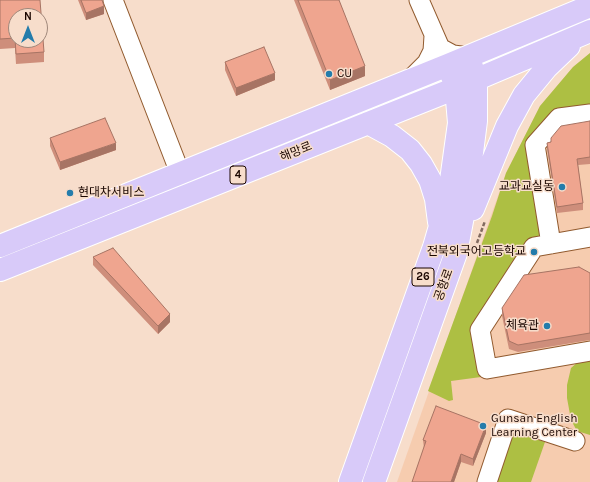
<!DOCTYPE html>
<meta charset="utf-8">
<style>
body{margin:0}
#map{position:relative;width:590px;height:482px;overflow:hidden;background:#f7ddcb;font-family:Karla,sans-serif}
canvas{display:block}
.north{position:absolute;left:8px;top:8px;width:40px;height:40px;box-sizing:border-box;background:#f7ddcb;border:1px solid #9f877a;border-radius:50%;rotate:0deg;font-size:11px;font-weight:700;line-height:16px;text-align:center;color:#1a0600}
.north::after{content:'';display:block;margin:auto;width:14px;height:18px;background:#247cab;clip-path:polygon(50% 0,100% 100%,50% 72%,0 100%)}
</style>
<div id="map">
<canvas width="590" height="482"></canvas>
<div class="north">N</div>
</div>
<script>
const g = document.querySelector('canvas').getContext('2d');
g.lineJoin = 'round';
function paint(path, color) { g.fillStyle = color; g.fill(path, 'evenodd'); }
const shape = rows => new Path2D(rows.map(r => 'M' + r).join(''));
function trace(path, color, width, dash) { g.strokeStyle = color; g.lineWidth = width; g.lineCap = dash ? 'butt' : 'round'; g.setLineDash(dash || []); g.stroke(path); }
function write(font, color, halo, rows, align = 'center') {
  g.font = font + ' Karla,"Noto Sans KR",sans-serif'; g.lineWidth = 3; g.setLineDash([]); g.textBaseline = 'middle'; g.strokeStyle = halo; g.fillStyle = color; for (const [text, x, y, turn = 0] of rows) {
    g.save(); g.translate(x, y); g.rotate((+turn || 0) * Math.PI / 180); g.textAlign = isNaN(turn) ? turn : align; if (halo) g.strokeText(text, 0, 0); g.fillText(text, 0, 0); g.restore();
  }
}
const built = shape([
 [590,53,590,482,397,482,506,173,540,106,573,67]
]);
const green = shape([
 [590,53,590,109,531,144,545,240,473,330,481,377,451,381,453,400,449,401,428,391,492,216,506,173,540,106,573,67],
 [590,357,590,435,577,431,571,420,567,398,567,385,571,368,578,362],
 [512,431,545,442,531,482,494,482]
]);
const path = shape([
 [477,243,485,221]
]);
const minor = shape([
 [113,0,180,173],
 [419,0,440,48,453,55,469,57],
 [410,80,427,63,433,51,434,36],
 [590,237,534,247,480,330,487,369,590,351],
 [551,244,535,145,559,118,590,114],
 [487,482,508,419,575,441]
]);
const major = shape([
 [368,123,392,136,410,150,421,164,430,180,436,199,439,222],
 [473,209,507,126,524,95,547,67,569,46],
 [0,246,448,65,590,6],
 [0,270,456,88,590,31],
 [350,482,434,247,449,195,459,123,456,88,452,76],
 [374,482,456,253,466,200,476,121,476,79,472,67]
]);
const wall = shape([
 [0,0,44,52,44,62,16,64,15,48,0,49],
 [78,0,102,0,104,14,86,20],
 [294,0,339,0,365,76,330,90],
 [225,62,275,80,236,96,225,70],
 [590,121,590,164,578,165,583,203,583,210,557,213,547,149,547,143,551,142,551,138],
 [50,138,116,150,60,170,50,146],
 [93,257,170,322,158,334,93,265],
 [590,273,590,340,518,352,509,349,502,316,502,308],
 [486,433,473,466,461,462,454,482,412,482,424,448,423,440]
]);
const shadedWall = shape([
 [104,6,104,14,86,20,86,13],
 [365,66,365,76,330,90,330,80],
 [275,73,275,80,236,96,236,88],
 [116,143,116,150,60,170,60,162],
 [170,314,170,322,158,334,158,326],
 [486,425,486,433,473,466,473,459],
 [461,454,461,462,454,482,451,482]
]);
const building = shape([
 [0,0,40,0,44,52,16,54,15,38,0,39,0,0],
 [16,16,40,16,40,40,16,40,16,16],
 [81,0,102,0,104,6,86,13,81,0],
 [298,0,339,0,365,66,330,80,298,0],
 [264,47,275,73,236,88,225,62,264,47],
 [105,118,116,143,60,162,50,138,105,118],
 [590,121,590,157,577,159,583,203,557,207,547,143,551,142,551,138,561,126,590,121],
 [113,248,170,314,158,326,93,257,113,248],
 [579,267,590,273,590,333,518,345,509,341,502,308,524,275,579,267],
 [436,406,486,425,473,459,461,454,451,482,412,482,426,441,423,440,436,406]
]);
const markers = [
 [329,74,4,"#247cab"],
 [562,187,4,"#247cab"],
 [70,193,4,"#247cab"],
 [534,252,4,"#247cab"],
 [547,326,4,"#247cab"],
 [483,426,4,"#247cab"]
];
const shields = [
 [238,175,16],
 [423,277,22]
];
const shieldNames = [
 ["4",238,175],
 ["26",423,277]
];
const poiNames = [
 ["CU",337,74],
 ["교과교실동",554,187,"right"],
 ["현대차서비스",78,193],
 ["전북외국어고등학교",526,252,"right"],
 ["체육관",539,326,"right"],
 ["Gunsan English",491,419],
 ["Learning Center",491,433]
];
const streetNames = [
 ["해망로",296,152,-22],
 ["공항로",444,285,-70]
];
paint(built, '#f6ccaf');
paint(green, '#adbf43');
trace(minor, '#915a2e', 21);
trace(major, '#fff', 24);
trace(path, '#826b60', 2.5, [4, 2]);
trace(minor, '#fff', 19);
trace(major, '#d8caf9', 22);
paint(wall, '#ce8e7b');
paint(shadedWall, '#a77464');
paint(building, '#efa58f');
trace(building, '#a77464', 1);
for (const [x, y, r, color] of markers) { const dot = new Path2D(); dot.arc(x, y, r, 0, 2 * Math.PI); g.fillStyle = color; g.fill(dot); trace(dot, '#f7ddcb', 1.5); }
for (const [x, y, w] of shields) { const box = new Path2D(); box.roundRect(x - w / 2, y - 9, w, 18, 3); g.fillStyle = '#f7ddcb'; g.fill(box); trace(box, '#1a0600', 1); }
write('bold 11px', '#1a0600', null, shieldNames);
write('12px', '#1a0600', '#f7ddcb', poiNames, 'left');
write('12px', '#1a0600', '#f7ddcb', streetNames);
</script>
